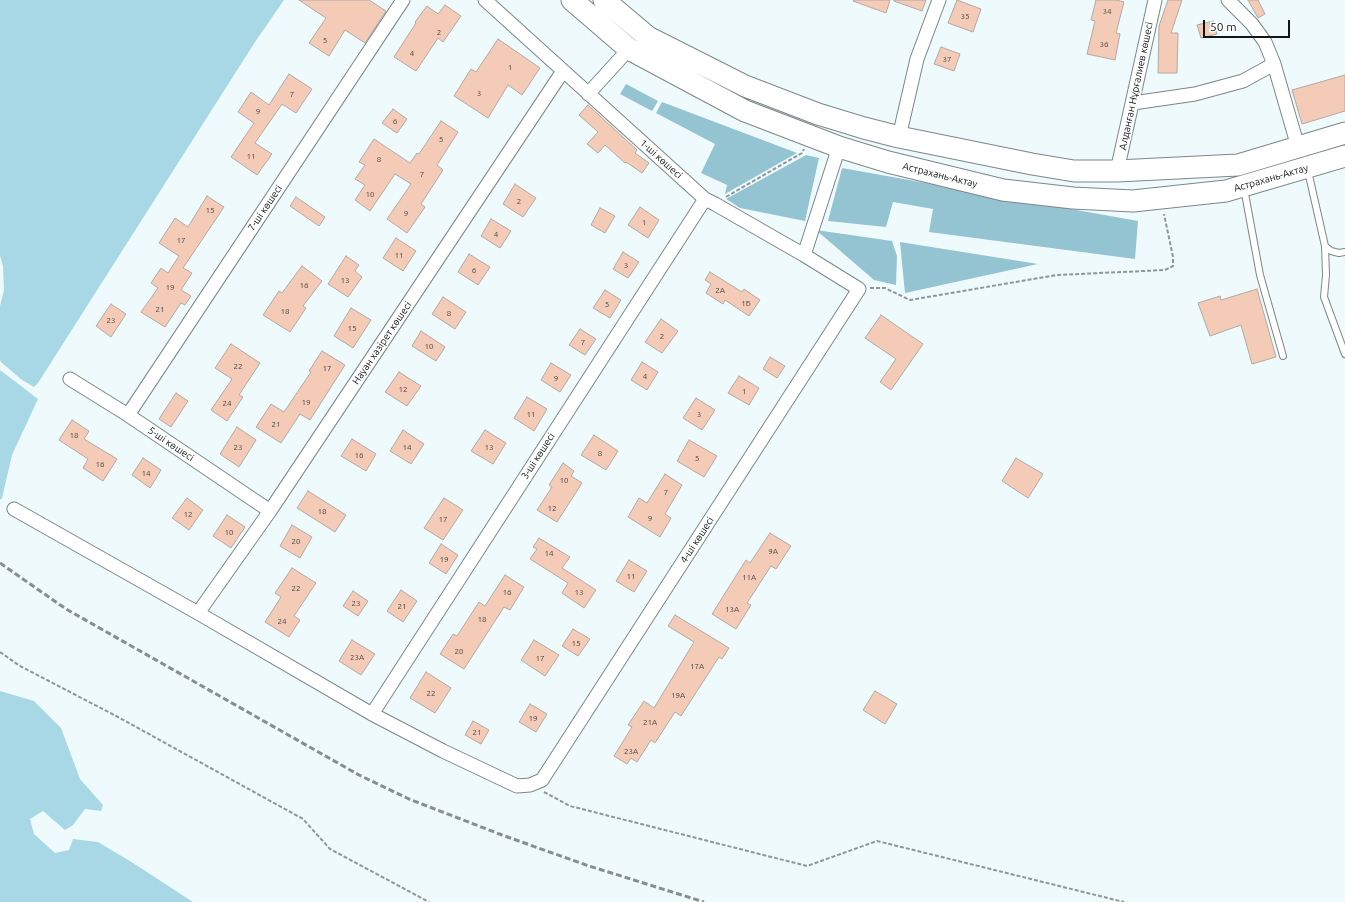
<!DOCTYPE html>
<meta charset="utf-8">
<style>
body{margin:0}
#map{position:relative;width:1345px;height:902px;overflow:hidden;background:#effafd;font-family:Ubuntu,sans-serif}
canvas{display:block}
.scale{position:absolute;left:1203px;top:20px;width:87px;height:18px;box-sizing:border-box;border:2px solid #121617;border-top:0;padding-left:5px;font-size:12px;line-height:14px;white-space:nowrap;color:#121617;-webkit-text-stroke:3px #fff;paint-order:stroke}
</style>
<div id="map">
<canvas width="1345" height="902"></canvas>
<div class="scale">50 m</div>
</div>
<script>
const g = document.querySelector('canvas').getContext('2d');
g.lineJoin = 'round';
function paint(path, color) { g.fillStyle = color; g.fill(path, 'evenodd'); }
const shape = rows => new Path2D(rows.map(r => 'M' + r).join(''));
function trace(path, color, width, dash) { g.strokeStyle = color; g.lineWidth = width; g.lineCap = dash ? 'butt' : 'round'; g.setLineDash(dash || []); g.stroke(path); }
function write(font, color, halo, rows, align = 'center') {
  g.font = font + ' Ubuntu,sans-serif'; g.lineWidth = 3; g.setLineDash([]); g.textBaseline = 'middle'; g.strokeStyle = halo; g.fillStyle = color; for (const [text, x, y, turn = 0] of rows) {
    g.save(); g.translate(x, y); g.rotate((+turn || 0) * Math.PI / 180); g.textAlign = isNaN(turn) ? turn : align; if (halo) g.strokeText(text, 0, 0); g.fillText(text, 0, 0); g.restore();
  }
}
const green = shape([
 [0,0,284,0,255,42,38,383,34,387,22,380,1,362,0,360,0,306,4,290,3,266,0,256],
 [0,370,38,399,12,455,2,498,0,500],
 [0,691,34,701,61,728,80,779,103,805,101,811,85,809,73,825,65,830,43,811,30,819,34,834,55,853,69,850,73,839,98,842,133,863,193,902,0,902]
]);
const forest = shape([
 [626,84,658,101,652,111,620,94],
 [662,102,797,153,725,194,727,185,701,173,715,144,656,113],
 [806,155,819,158,805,221,740,208,726,199],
 [842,168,1138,221,1135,259,929,232,933,209,893,202,886,227,828,221],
 [816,230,892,241,897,256,896,285,874,280],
 [900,242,1038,264,905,293]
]);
const building = shape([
 [299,0,369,0,386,11,365,43,345,30,329,56,309,43,326,18,299,0],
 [854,0,890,0,886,13,853,1,854,0],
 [894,0,926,0,922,11,894,1,894,0],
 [957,0,981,9,973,32,948,23,957,0],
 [1096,0,1116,0,1124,2,1116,33,1120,34,1115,60,1087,54,1095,21,1091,20,1096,0],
 [1168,0,1182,0,1171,33,1178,33,1177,73,1158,73,1159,26,1168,0],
 [1248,0,1258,0,1265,14,1258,18,1248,0],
 [445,5,461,16,443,42,438,38,416,71,394,57,416,23,415,22,427,6,438,14,445,5],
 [1213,21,1217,34,1201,38,1197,25,1213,21],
 [498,39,540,68,522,95,508,85,488,118,454,96,471,69,476,72,498,39],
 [941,47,960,54,954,71,934,64,941,47],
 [289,74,312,89,296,113,282,104,255,143,272,154,257,175,231,157,254,123,238,112,251,92,269,105,289,74],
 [1345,75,1345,111,1302,124,1292,90,1345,75],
 [588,105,637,150,635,153,649,163,642,173,626,162,625,163,605,145,598,153,587,144,598,132,579,115,588,105],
 [393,109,407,119,397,133,382,123,393,109],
 [441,121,458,132,437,165,443,170,421,204,425,207,407,233,387,219,411,184,395,174,370,211,355,200,365,185,355,179,365,165,359,162,374,139,410,163,417,153,419,154,441,121],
 [515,184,536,198,523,217,503,204,515,184],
 [207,196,224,207,183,268,192,273,181,290,191,296,185,305,181,303,165,327,141,312,158,288,151,283,161,268,168,273,179,256,159,243,175,218,188,227,207,196],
 [296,197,325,217,319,226,290,206,296,197],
 [640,207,659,220,648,238,628,225,640,207],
 [600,208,615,216,605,233,591,225,600,208],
 [491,219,511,231,500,248,481,236,491,219],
 [396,238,416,251,403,271,383,258,396,238],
 [623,252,639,262,628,278,613,269,623,252],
 [469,254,490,267,478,285,458,272,469,254],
 [346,256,359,265,355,271,362,277,348,297,328,284,346,256],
 [302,266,322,281,303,306,306,308,290,332,263,315,279,291,282,293,302,266],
 [710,272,742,292,744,289,760,300,749,316,725,300,723,304,706,293,711,284,705,280,710,272],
 [1257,289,1276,357,1252,364,1241,325,1210,336,1198,303,1220,296,1221,300,1257,289],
 [605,290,621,300,610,318,593,308,605,290],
 [443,297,466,312,455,329,432,314,443,297],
 [111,304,126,314,111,337,96,326,111,304],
 [351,308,371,320,353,348,334,336,351,308],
 [881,315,923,344,891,390,880,382,896,359,865,338,881,315],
 [661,319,678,331,662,353,645,342,661,319],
 [580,329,596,339,585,355,569,345,580,329],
 [421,331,445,347,436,361,412,346,421,331],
 [231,344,260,363,239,395,243,397,227,421,211,410,232,379,215,368,231,344],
 [322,351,345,365,310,420,300,414,281,443,256,427,271,404,284,412,311,372,309,371,322,351],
 [770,357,785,366,777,378,763,369,770,357],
 [642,362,658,372,647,390,631,380,642,362],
 [551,363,571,375,560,392,541,380,551,363],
 [399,372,421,386,407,406,385,392,399,372],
 [739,376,759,388,749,405,728,393,739,376],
 [176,393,188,401,171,427,159,419,176,393],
 [527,397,547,409,534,431,514,418,527,397],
 [696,398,715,410,702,430,683,418,696,398],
 [72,420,89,431,84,439,117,459,103,481,83,468,88,459,59,440,72,420],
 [237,427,256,440,239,467,220,454,237,427],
 [403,430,424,444,411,464,390,451,403,430],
 [485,430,506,443,493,464,471,451,485,430],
 [594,435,618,451,606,470,581,455,594,435],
 [352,439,376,454,366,471,341,456,352,439],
 [689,440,717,456,704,477,677,461,689,440],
 [143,458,161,470,150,488,132,475,143,458],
 [1016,458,1043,474,1028,498,1002,481,1016,458],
 [563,463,574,471,571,476,582,483,557,522,537,510,552,487,549,485,563,463],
 [665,474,682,485,665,514,671,518,660,537,628,517,639,498,647,503,665,474],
 [308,491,346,515,335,532,297,508,308,491],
 [187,498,203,510,189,530,172,518,187,498],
 [444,498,463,510,443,540,424,528,444,498],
 [227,515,245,527,231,548,213,536,227,515],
 [292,525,312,537,300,558,280,546,292,525],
 [770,533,791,546,776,569,771,566,747,603,751,605,736,629,712,614,746,560,750,563,770,533],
 [539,538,570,557,562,568,596,590,584,608,562,593,568,583,530,559,537,549,533,547,539,538],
 [441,544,458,555,446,574,429,563,441,544],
 [629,560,647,571,634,592,616,581,629,560],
 [292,568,316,583,294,616,300,620,289,637,265,622,281,597,275,593,292,568],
 [505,575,524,587,510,610,504,607,464,669,440,654,453,634,457,636,479,602,485,606,505,575],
 [401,590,417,601,403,622,387,611,401,590],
 [353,591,368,601,358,616,343,606,353,591],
 [675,615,729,648,722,659,719,657,681,716,675,712,655,743,651,740,637,762,631,758,627,764,614,756,632,727,628,725,644,701,654,708,694,642,668,626,675,615],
 [573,629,590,639,578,656,562,646,573,629],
 [352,640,375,654,361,675,339,661,352,640],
 [534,640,559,655,545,676,521,660,534,640],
 [426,672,451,688,435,713,410,698,426,672],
 [875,691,897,704,885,724,863,710,875,691],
 [530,704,547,714,536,732,519,722,530,704],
 [473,721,489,730,481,744,465,735,473,721]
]);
const path = shape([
 [726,197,802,153,804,149],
 [870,288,885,288,910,300,1057,275,1165,270,1173,266,1173,257,1164,214],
 [0,652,20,666,118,717,303,819,330,849,429,902],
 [544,792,570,806,807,866,877,841,1124,902]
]);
const service = shape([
 [1308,171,1325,246,1331,251,1339,253,1345,252],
 [1244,188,1260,275,1283,356],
 [1325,246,1326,275,1324,297,1345,354]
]);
const minor = shape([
 [1228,0,1252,24,1265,42,1274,64,1298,147],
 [588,94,629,49],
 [1133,103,1195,94,1243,81,1274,64],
 [899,137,917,59,939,0],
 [1117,171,1155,0],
 [804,255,839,147],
 [70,379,128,415,270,511],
 [128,415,403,0],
 [14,509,198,613,372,714,443,751,517,786,530,785,542,780,859,289,804,255,715,204,705,199,485,0],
 [198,613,270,511,563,71],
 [372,714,705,199]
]);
const trunk = shape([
 [572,0,629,49,745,111,839,147,888,162,1003,190,1073,198,1133,201,1226,191,1345,156],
 [604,0,648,37,745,86,818,114,864,128,899,137,1032,164,1074,171,1117,171,1238,165,1345,133]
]);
const rail = shape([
 [0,563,66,609,359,775,409,799,502,835,586,865,704,902]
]);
const numberNames = [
 ["34",1107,11],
 ["35",965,16],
 ["2",439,32],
 ["5",325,40],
 ["36",1104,44],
 ["4",412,53],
 ["37",947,59],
 ["1",510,67],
 ["3",479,93],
 ["7",292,94],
 ["9",258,111],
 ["6",395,121],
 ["5",441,139],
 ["11",251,156],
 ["8",379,159],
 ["7",422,174],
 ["10",370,194],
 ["2",519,201],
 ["15",210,210],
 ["9",406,213],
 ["1",644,222],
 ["4",496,234],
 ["17",181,240],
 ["11",399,255],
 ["3",626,265],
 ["6",474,270],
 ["13",345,280],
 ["16",304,285],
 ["19",170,287],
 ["2А",720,290],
 ["1Б",746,303],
 ["5",607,304],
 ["21",160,309],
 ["18",285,311],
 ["8",449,313],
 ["23",111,320],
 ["15",352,328],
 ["2",662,336],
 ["7",583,342],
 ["10",429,346],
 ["22",238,366],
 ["17",327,368],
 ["4",645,376],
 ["9",556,378],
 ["12",403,389],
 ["1",744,391],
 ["19",306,402],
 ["24",227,403],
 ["11",531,414],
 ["3",699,414],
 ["21",276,424],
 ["18",74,435],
 ["23",238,447],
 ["14",407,447],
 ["13",489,447],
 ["8",600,453],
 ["16",359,455],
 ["5",697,458],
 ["16",100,464],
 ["14",146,473],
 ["10",564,480],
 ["7",666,492],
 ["12",552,508],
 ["18",322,511],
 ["12",188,514],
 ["9",650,518],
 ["17",443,519],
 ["10",229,532],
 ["20",296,541],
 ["9А",773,551],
 ["14",549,553],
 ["19",444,559],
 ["11",631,576],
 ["11А",749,577],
 ["22",296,588],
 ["16",507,592],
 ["13",579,592],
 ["23",356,603],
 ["21",402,606],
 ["13А",732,609],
 ["18",482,619],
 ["24",282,621],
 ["15",576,643],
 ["20",459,651],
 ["23А",357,657],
 ["17",540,658],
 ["17А",697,666],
 ["22",431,693],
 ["19А",678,695],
 ["19",533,718],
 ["21А",650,722],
 ["21",477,732],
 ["23А",631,751]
];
const streetNames = [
 ["Алданған Нұрғалиев көшесі",1136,86,-78],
 ["1-шi көшесі",661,159,42],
 ["Астрахань-Актау",940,175,14],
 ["Астрахань-Актау",1271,178,-16],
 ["7-шi көшесі",265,208,-56],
 ["Науан хазірет көшесі",382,343,-56],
 ["5-шi көшесі",171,444,34],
 ["3-шi көшесі",538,456,-57],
 ["4-шi көшесі",697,540,-57]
];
paint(green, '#a8d8e6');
paint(forest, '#94c4d2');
paint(building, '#f3cbb6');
trace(building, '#b2a9a5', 1);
trace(service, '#7d8689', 8);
trace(minor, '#7d8689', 15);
trace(trunk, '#7d8689', 23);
trace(path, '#8f9699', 2, [4, 2]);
trace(service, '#fff', 6);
trace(minor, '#fff', 13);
trace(trunk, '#fff', 21);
trace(rail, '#868e90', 3, [6, 3]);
write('8px', '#4a433f', null, numberNames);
write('10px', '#121617', '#fff', streetNames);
</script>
